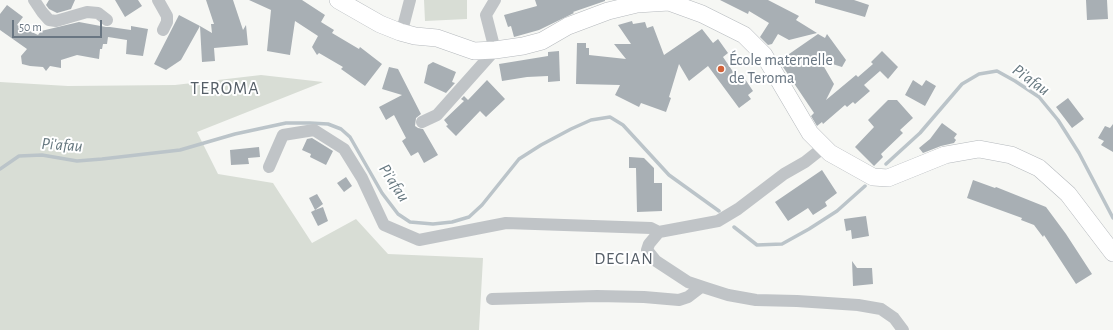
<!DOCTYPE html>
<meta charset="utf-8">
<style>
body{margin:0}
#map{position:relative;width:1113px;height:330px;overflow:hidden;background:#f6f7f4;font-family:"Alegreya Sans",sans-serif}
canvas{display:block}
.scale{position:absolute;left:12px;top:20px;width:90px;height:18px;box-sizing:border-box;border:2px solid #697682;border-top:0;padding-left:5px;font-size:12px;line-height:14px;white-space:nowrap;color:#697682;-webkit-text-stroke:3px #fff;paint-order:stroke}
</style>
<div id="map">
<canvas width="1113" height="330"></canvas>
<div class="scale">50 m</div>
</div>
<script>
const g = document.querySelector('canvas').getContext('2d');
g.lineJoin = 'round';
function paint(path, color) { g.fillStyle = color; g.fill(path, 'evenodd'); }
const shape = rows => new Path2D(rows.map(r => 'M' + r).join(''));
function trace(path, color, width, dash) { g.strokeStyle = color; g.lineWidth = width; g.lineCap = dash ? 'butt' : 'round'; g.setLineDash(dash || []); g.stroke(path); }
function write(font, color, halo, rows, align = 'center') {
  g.font = font + ' "Alegreya Sans",sans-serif'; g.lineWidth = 4; g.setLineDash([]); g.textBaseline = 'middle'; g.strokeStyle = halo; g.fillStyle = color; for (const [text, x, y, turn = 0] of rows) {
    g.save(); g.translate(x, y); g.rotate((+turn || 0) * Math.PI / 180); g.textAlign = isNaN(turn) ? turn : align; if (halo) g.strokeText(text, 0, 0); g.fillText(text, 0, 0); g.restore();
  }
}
const green = shape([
 [424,0,467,0,467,19,425,21],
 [261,75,323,82,197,132,218,174,273,183,312,243,356,219,388,254,483,258,479,330,0,330,0,82,68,86,175,85]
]);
const stream = shape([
 [886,164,920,133,962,84,979,74,997,71,1015,81,1039,97,1058,120,1079,153,1113,218],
 [0,169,19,156,42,155,77,161,102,159,180,150,235,134,286,123,310,123,328,124,341,129,350,137,382,193,398,214,410,222,433,224,452,222,469,217,482,205,519,159,541,145,571,129,591,120,610,117,623,125,669,175,719,211],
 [734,227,757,245,782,244,809,229,837,211,865,186]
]);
const building = shape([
 [49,0,75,0,71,9,57,13,49,9,46,5],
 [115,0,138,0,142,6,125,17],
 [206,0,233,0,243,30,246,25,248,45,214,48,215,61,202,62,200,26,212,33,211,24,214,24],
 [249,0,302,0,325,15,321,22,334,30,332,33,359,49,360,47,382,64,365,86,341,69,343,67,319,53,317,55,312,47,318,36,295,21,290,55,267,51,271,10],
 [535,0,605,0,605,1,573,12,574,13,539,30,514,37,511,26,508,27,504,15,537,6],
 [720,0,768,0,799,16,796,20,817,33,789,40,778,34,772,44,768,45,760,37,769,23,749,11,748,14],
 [815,0,854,0,869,5,865,17,815,3],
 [1086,0,1107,0,1108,19,1087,20],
 [7,5,23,17,17,25,38,35,41,31,79,22,106,27,110,27,131,30,131,26,148,29,143,56,126,54,127,40,108,37,107,44,103,44,102,49,100,49,99,59,77,55,61,60,61,68,50,66,46,71,43,67,30,66,22,64,21,56,27,49,0,30,0,14],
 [179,15,200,26,181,60,166,70,154,64],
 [632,21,633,24,645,22,647,28,653,26,664,55,702,29,713,43,718,39,728,53,723,57,740,82,745,79,753,91,748,95,751,99,739,108,708,66,689,81,679,64,669,97,671,98,666,112,641,103,639,107,615,95,620,85,576,84,577,43,586,43,586,48,589,48,589,55,626,59,614,44,631,44,618,25],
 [818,34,825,38,827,34,846,60,842,67,820,60,834,84,826,100,856,75,858,77,873,64,871,62,882,51,898,67,888,79,880,71,864,85,870,91,855,104,853,102,847,107,845,105,823,124,822,122,817,126,811,116,814,113,779,61],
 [559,51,560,81,548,82,548,76,527,77,502,81,499,64,548,56,548,52],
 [433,62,456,72,452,82,455,83,446,93,424,83,428,65],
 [389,67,398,69,421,114,416,118,415,126,418,128,423,129,438,155,424,163,418,152,411,156,402,141,406,138,394,115,386,120,379,107,402,95,382,89],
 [487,80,505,99,486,117,480,111,456,136,446,126,448,125,444,120,464,101,461,99,464,96,468,100],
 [913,80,922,86,926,80,936,86,925,106,905,95],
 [1068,98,1084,119,1072,128,1056,107],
 [888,100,897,100,913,118,900,130,903,133,881,154,883,157,874,166,855,147,874,127,868,120],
 [942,123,957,134,954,138,956,140,954,143,941,146,923,153,919,148,930,139],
 [1113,124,1113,152,1101,145,1104,141,1098,138,1105,126,1110,128],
 [312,138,333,151,326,165,310,157,311,154,302,150,307,139],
 [259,147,260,157,248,158,249,164,231,165,230,150],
 [629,157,644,158,654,168,654,183,662,183,662,211,637,212,636,168,629,168],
 [822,170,837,193,825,202,827,206,813,215,808,208,788,221,775,202],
 [346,177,352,186,344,192,337,183],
 [973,180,995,188,996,187,1046,207,1066,234,1092,274,1076,284,1044,235,1043,237,1034,225,1021,220,1022,218,967,198],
 [317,194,323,204,315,210,323,207,328,221,318,226,311,212,315,210,309,198],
 [866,216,869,236,852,239,851,230,846,231,844,219],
 [852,261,857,268,872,268,873,284,853,286]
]);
const street = shape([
 [34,0,42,12,49,20,56,21,87,12,98,13,107,20],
 [158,0,167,16,167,22,163,30],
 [400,32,404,23,410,0],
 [422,122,437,115,495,50,486,15,495,0],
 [824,147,805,162,784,174,738,209,718,221,659,232,649,244,647,250,656,261,688,282,706,288,728,295,756,300,797,301,858,305,881,309,894,318,903,330],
 [269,167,283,135,314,130,344,149,362,178,384,225,419,240,506,223,651,228,659,232],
 [492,299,597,296,644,297,679,300,688,297,701,287]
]);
const secondary = shape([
 [338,0,380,24,400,32,415,36,437,38,474,51,495,50,523,46,542,41,568,26,608,11,637,4,669,2,702,14,744,35,764,55,810,133,830,153,873,177,888,178,945,155,979,149,1011,155,1039,168,1068,194,1113,253]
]);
const markers = [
 [721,69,4,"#d26239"]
];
const poiNames = [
 ["École maternelle",729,60],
 ["de Teroma",729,78]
];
const waterNames = [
 ["Pi'afau",1031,80,36],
 ["Pi'afau",62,145,4],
 ["Pi'afau",394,183,57]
];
const neighbourhoodNames = [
 ["DECIAN",624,259]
];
const quarterNames = [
 ["TEROMA",225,89]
];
paint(green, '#d8ddd5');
trace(stream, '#bbc4c9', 3.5);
paint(building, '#a8afb4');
trace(secondary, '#b5b9bd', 18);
trace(street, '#c0c4c7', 12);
trace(secondary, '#fff', 17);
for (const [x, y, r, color] of markers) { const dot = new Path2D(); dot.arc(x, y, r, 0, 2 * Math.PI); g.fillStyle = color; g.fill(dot); trace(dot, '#fff', 1.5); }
write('16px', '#697682', '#fff', poiNames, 'left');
write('italic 17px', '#64767e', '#fff', waterNames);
g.letterSpacing = '1px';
write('17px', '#565f68', '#fff', neighbourhoodNames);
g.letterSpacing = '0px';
g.letterSpacing = '1px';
write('18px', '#565f68', '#fff', quarterNames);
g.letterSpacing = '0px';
</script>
